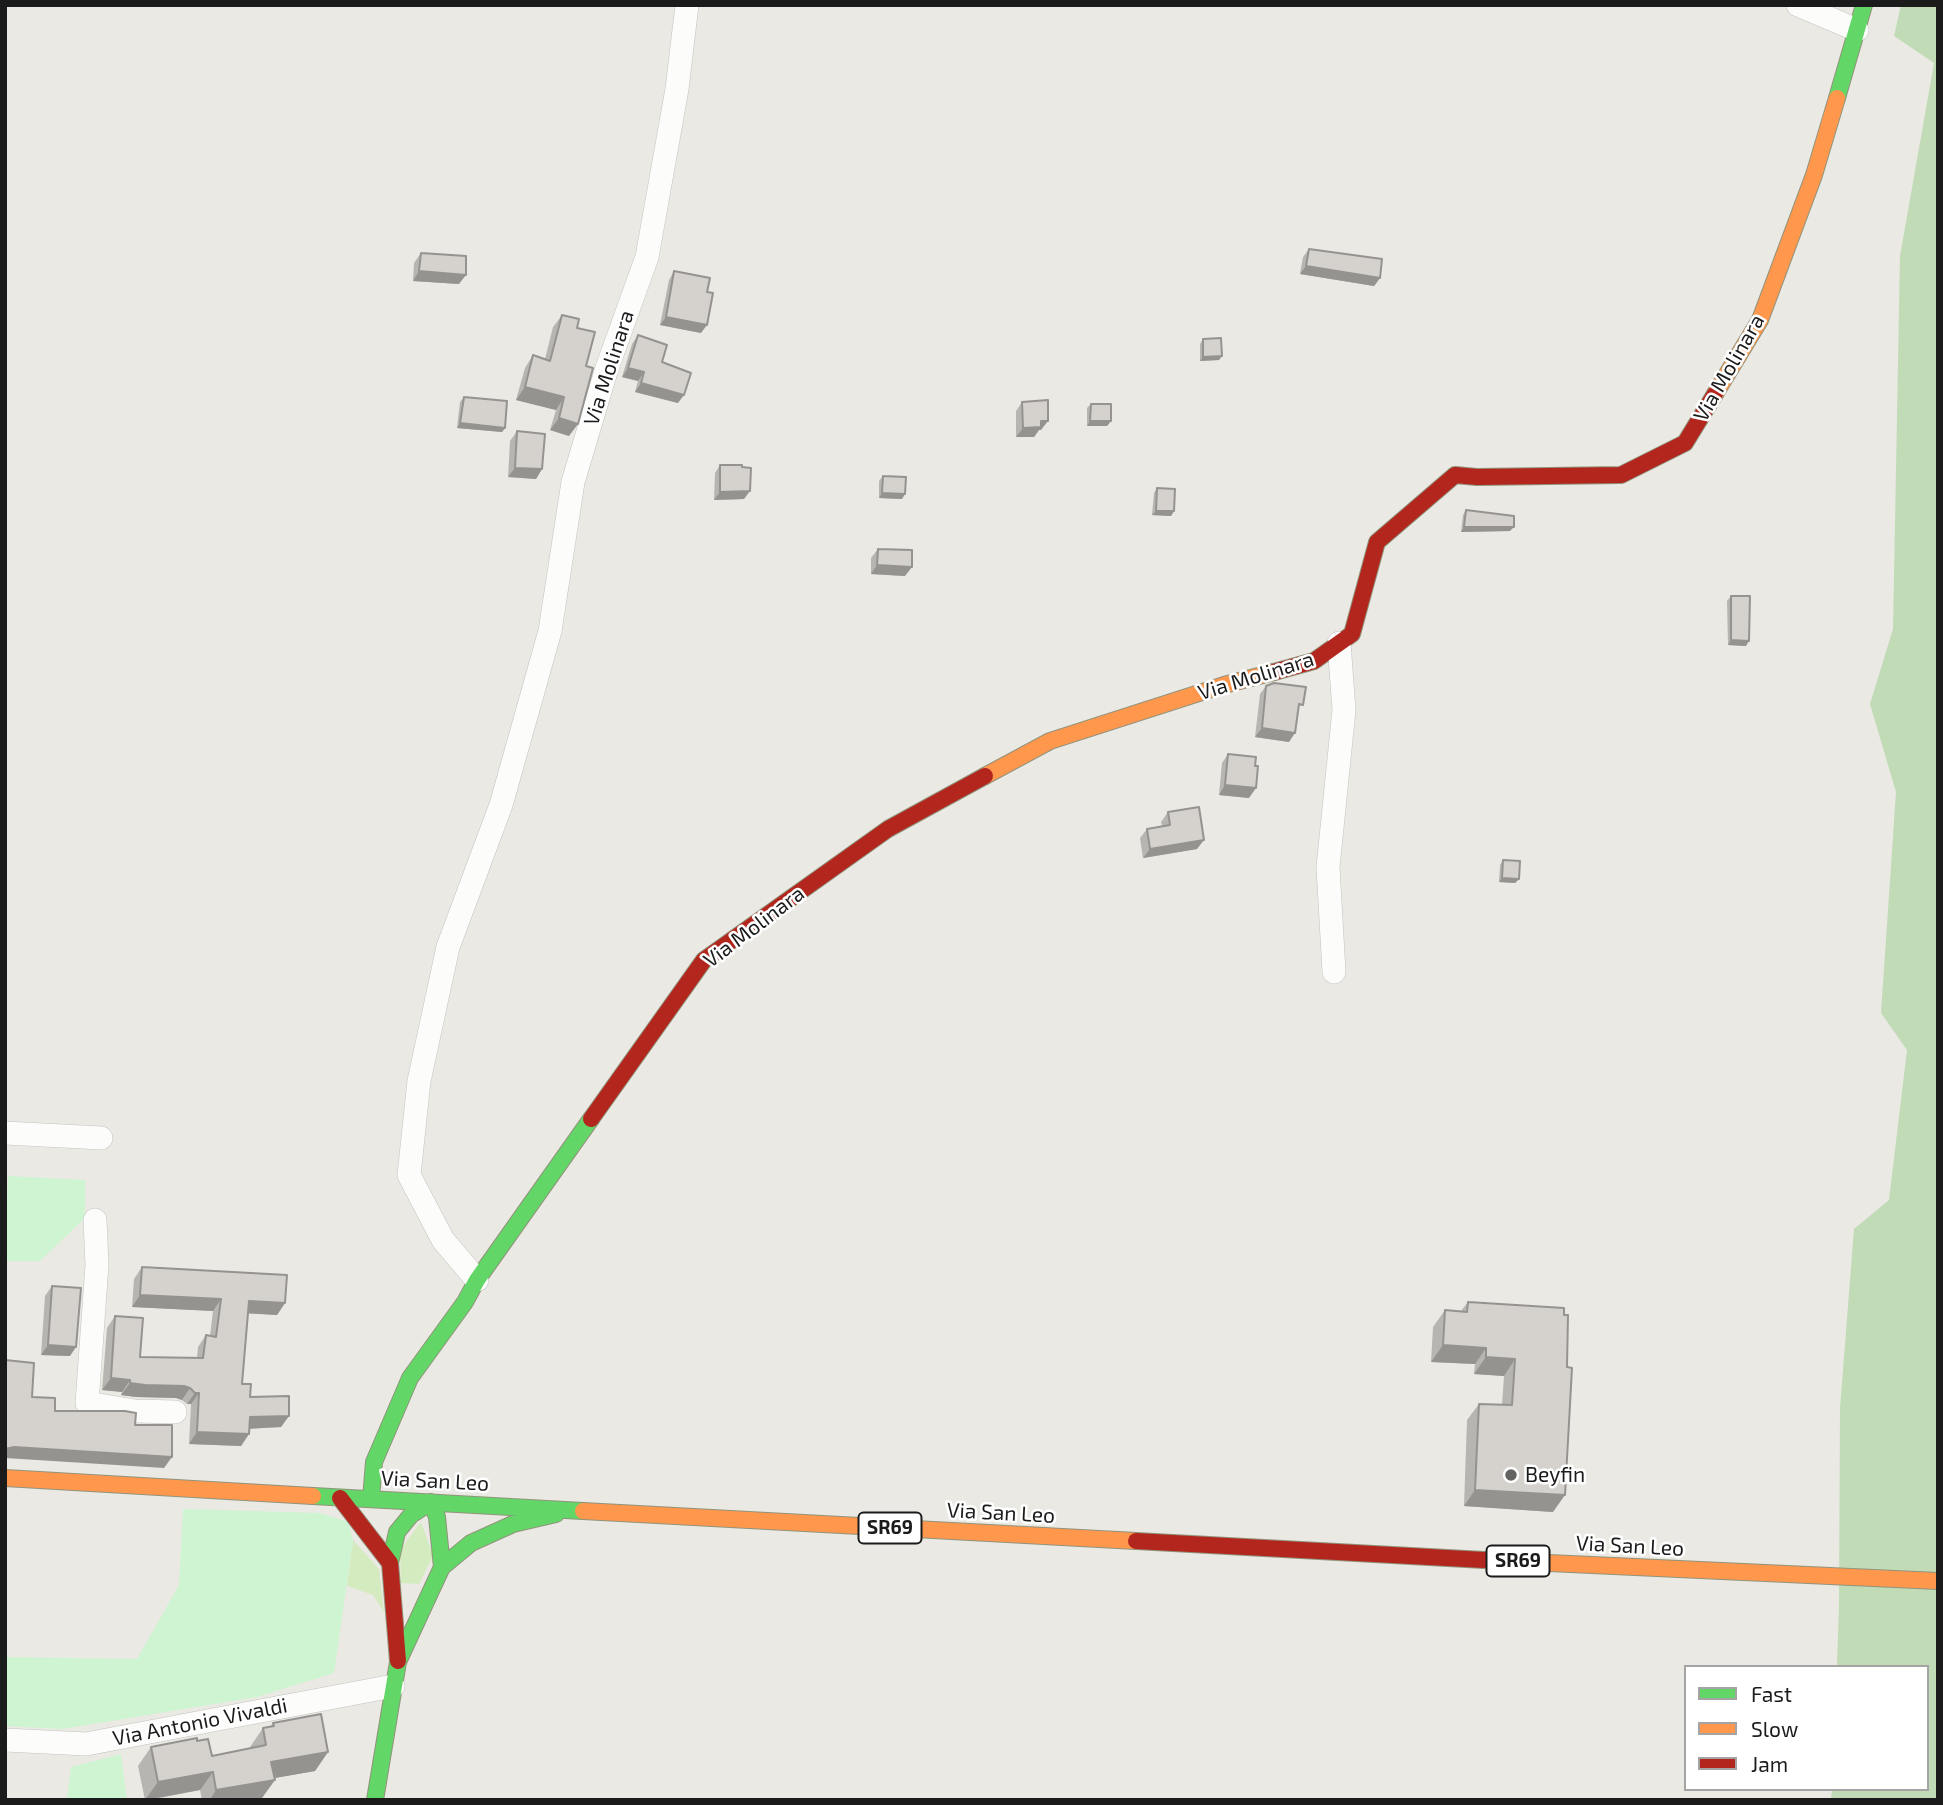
<!DOCTYPE html>
<style>
body{margin:0}
#map{position:relative;width:1943px;height:1805px;overflow:hidden;background:#eae9e4;font-family:"Exo 2",sans-serif}
canvas{display:block}
.frame{position:absolute;inset:0;border:7px solid #1b1b1b;pointer-events:none}
.legend{position:absolute;left:1684px;top:1665px;width:245px;height:126px;box-sizing:border-box;background:#fff;border:2px solid #a4a4a4;margin:0;padding:9px 12px;list-style:none;font-size:21px;color:#1b1b1b}
.legend li{display:flex;align-items:center;gap:14px;height:35px}
.legend b{width:35px;border:2px solid #a4a4a4}
</style>
<div id="map">
<canvas width="1943" height="1805"></canvas>
<div class="frame"></div>
<ul class="legend">
<li><b style="height:9px;background:#63d668"></b>Fast</li>
<li><b style="height:9px;background:#ff974d"></b>Slow</li>
<li><b style="height:9px;background:#b3261e"></b>Jam</li>
</ul>
</div>
<script>
const g = document.querySelector('canvas').getContext('2d');
g.lineJoin = 'round';
function paint(path, color) { g.fillStyle = color; g.fill(path, 'evenodd'); }
const shape = rows => new Path2D(rows.map(r => 'M' + r).join(''));
function trace(path, color, width, dash) { g.strokeStyle = color; g.lineWidth = width; g.lineCap = dash ? 'butt' : 'round'; g.setLineDash(dash || []); g.stroke(path); }
function write(font, color, halo, rows, align = 'center') {
  g.font = font + ' "Exo 2",sans-serif'; g.lineWidth = 5; g.setLineDash([]); g.textBaseline = 'middle'; g.strokeStyle = halo; g.fillStyle = color; for (const [text, x, y, turn = 0] of rows) {
    g.save(); g.translate(x, y); g.rotate((+turn || 0) * Math.PI / 180); g.textAlign = isNaN(turn) ? turn : align; if (halo) g.strokeText(text, 0, 0); g.fillText(text, 0, 0); g.restore();
  }
}
const grass = shape([
 [421,1522,433,1556,419,1584,401,1583,400,1550],
 [353,1540,379,1569,384,1612,373,1595,347,1586]
]);
const forest = shape([
 [1901,5,1938,5,1938,1800,1831,1800,1832,1789,1927,1789,1927,1667,1837,1667,1839,1605,1840,1408,1854,1229,1889,1200,1907,1050,1881,1013,1896,792,1870,704,1893,629,1900,256,1934,63,1894,36]
]);
const park = shape([
 [8,1176,85,1180,85,1218,40,1261,5,1261],
 [183,1509,320,1513,348,1522,353,1540,334,1673,257,1697,63,1729,5,1726,5,1657,137,1659,179,1585],
 [121,1754,127,1800,67,1800,71,1767]
]);
const street = shape([
 [1798,5,1857,30],
 [1334,972,1328,867,1344,710,1339,643],
 [5,1133,101,1138],
 [95,1220,97,1265,87,1403,135,1411,175,1412],
 [477,1280,443,1240,409,1175,419,1081,448,947,501,805,550,631,573,482,607,368,647,257,677,89,687,5],
 [5,1740,86,1744,393,1686]
]);
const fast = shape([
 [1837,98,1864,5],
 [313,1496,583,1511],
 [371,1499,374,1462,410,1378,465,1302,477,1280,591,1119],
 [390,1563,397,1532,411,1515,431,1502,437,1517,442,1567],
 [375,1800,398,1662,442,1567,471,1543,513,1524,556,1514]
]);
const slow = shape([
 [1715,394,1760,320,1814,175,1837,98],
 [985,776,1050,741,1224,685,1274,672],
 [5,1478,313,1496],
 [583,1511,1136,1541],
 [1484,1560,1938,1581]
]);
const jam = shape([
 [1274,672,1314,661,1352,634,1377,542,1455,475,1477,477,1621,475,1685,443,1715,394],
 [591,1119,704,960,888,829,985,776],
 [340,1498,390,1563,398,1661],
 [1136,1541,1484,1560]
]);
const wall = shape([
 [1309,249,1380,278,1374,286,1300,274,1303,257],
 [421,253,459,284,413,281,414,263],
 [674,271,701,333,660,325,669,280],
 [562,315,577,328,569,436,550,430,556,410,516,400,525,368,533,355,545,359,553,327],
 [638,335,662,362,678,403,635,392,638,381,622,377,632,344],
 [1203,339,1222,356,1219,360,1200,361,1200,344],
 [464,397,505,428,502,432,457,428,460,402],
 [1022,402,1041,430,1039,430,1034,437,1016,437,1016,411],
 [1091,404,1111,421,1107,426,1087,426,1087,408],
 [517,431,542,469,536,479,508,477,510,441],
 [720,465,744,499,714,500,715,473],
 [883,476,902,499,879,498,879,481],
 [1157,488,1174,511,1171,516,1152,515,1154,493],
 [1466,510,1510,531,1461,532,1463,515],
 [878,549,905,576,871,574,871,558],
 [1731,596,1746,646,1728,645,1727,601],
 [1266,686,1298,712,1289,742,1255,737,1260,694],
 [1228,754,1249,798,1219,795,1222,763],
 [1168,812,1197,849,1143,858,1140,838,1147,829,1162,826,1161,822],
 [1503,860,1519,879,1515,883,1499,882,1500,865],
 [142,1267,285,1303,277,1315,248,1313,242,1384,250,1397,289,1416,281,1427,249,1429,249,1434,241,1446,189,1444,191,1404,187,1404,182,1400,176,1398,136,1397,121,1395,122,1392,102,1390,107,1328,115,1316,140,1357,197,1358,198,1347,206,1335,210,1336,213,1311,132,1307,134,1279],
 [52,1286,70,1356,41,1355,45,1296],
 [1468,1302,1564,1308,1553,1512,1464,1506,1467,1420,1479,1404,1502,1405,1504,1376,1474,1374,1475,1364,1431,1362,1433,1327,1445,1310,1461,1311],
 [273,1723,328,1752,315,1771,274,1778,262,1798,253,1800,202,1800,200,1790,150,1800,145,1800,138,1766,151,1747,197,1741,212,1756,251,1748,250,1747,263,1728,270,1727]
]);
const shadedWall = shape([
 [1306,266,1380,278,1374,286,1300,274],
 [419,271,466,275,459,284,413,281],
 [666,317,707,325,701,333,660,325],
 [1222,356,1219,360,1200,361,1203,357],
 [628,368,644,372,638,381,622,377],
 [641,383,684,395,678,403,635,392],
 [525,387,564,397,556,410,516,400],
 [559,418,578,424,569,436,550,430],
 [1041,421,1048,421,1041,430,1039,430,1034,437,1016,437,1023,428],
 [1090,421,1111,421,1107,426,1087,426],
 [460,423,505,428,502,432,457,428],
 [515,468,542,469,536,479,508,477],
 [750,491,744,499,714,500,720,492],
 [882,493,905,494,902,499,879,498],
 [1156,511,1174,511,1171,516,1152,515],
 [1464,527,1514,527,1510,531,1461,532],
 [877,565,912,567,905,576,871,574],
 [1731,640,1749,641,1746,646,1728,645],
 [1262,728,1295,733,1289,742,1255,737],
 [1225,785,1256,788,1249,798,1219,795],
 [1204,840,1197,849,1143,858,1150,849],
 [1502,878,1519,879,1515,883,1499,882],
 [140,1295,221,1299,213,1311,132,1307],
 [249,1301,285,1303,277,1315,241,1313],
 [48,1345,76,1347,70,1356,41,1355],
 [1443,1345,1486,1348,1475,1364,1431,1362],
 [1486,1357,1515,1359,1504,1376,1474,1374],
 [111,1378,130,1380,122,1392,102,1390],
 [130,1383,184,1386,190,1388,182,1400,176,1398,136,1397,121,1395],
 [195,1393,199,1393,191,1404,187,1404],
 [289,1416,281,1427,241,1429,250,1417],
 [197,1432,249,1434,241,1446,189,1444],
 [14,1447,172,1457,164,1468,5,1458,5,1449],
 [1475,1490,1565,1495,1553,1512,1464,1506],
 [328,1752,315,1771,258,1781,271,1762],
 [213,1772,200,1790,145,1800,158,1782],
 [275,1780,262,1798,253,1800,210,1800,216,1790]
]);
const building = shape([
 [1309,249,1382,259,1380,278,1306,266,1309,249],
 [421,253,466,256,466,275,419,271,421,253],
 [674,271,710,278,707,292,713,293,707,325,666,317,674,271],
 [562,315,579,319,577,328,595,332,586,366,593,368,578,424,559,418,564,397,525,387,533,355,550,361,562,315],
 [638,335,667,345,662,362,691,373,684,395,641,383,644,372,628,368,638,335],
 [1221,338,1222,356,1203,357,1203,339,1221,338],
 [464,397,507,401,505,428,460,423,464,397],
 [1048,400,1048,421,1041,421,1041,427,1023,428,1022,402,1048,400],
 [1091,404,1111,404,1111,421,1090,421,1091,404],
 [517,431,545,434,542,469,515,468,517,431],
 [720,465,742,465,742,467,751,468,750,491,720,492,720,465],
 [883,476,906,477,905,494,882,493,883,476],
 [1157,488,1175,489,1174,511,1156,511,1157,488],
 [1466,510,1514,516,1514,527,1464,527,1466,510],
 [878,549,912,550,912,567,877,565,878,549],
 [1731,596,1750,596,1749,641,1731,640,1731,596],
 [1274,683,1306,687,1303,705,1299,704,1295,733,1262,728,1266,686,1274,683],
 [1228,754,1256,757,1255,766,1258,766,1256,788,1225,785,1228,754],
 [1199,807,1204,840,1150,849,1147,829,1170,825,1168,812,1199,807],
 [1503,860,1520,861,1519,879,1502,878,1503,860],
 [142,1267,287,1275,285,1303,249,1301,242,1384,251,1384,250,1397,289,1396,289,1416,250,1417,249,1434,197,1432,199,1393,195,1393,190,1388,184,1386,145,1385,130,1383,130,1380,111,1378,115,1316,143,1318,140,1357,203,1358,206,1335,216,1337,221,1299,140,1295,142,1267],
 [52,1286,81,1288,76,1347,48,1345,52,1286],
 [1468,1302,1564,1308,1564,1315,1568,1315,1567,1367,1572,1368,1565,1495,1475,1490,1479,1404,1512,1405,1515,1359,1486,1357,1486,1348,1443,1345,1445,1310,1467,1312,1468,1302],
 [5,1360,34,1363,32,1397,55,1398,55,1411,125,1411,136,1413,135,1425,172,1425,172,1457,14,1447,5,1449,5,1360],
 [321,1714,328,1752,271,1762,275,1780,216,1790,213,1772,158,1782,151,1747,197,1738,197,1741,208,1739,212,1756,266,1745,263,1728,274,1726,273,1723,321,1714]
]);
const markers = [
 [1511,1475,7,"#636361"]
];
const shields = [
 [890,1528,63],
 [1518,1561,63]
];
const shieldNames = [
 ["SR69",890,1528],
 ["SR69",1518,1561]
];
const streetNames = [
 ["Via Molinara",609,368,-72],
 ["Via Molinara",1729,368,-60],
 ["Via Molinara",1256,676,-17],
 ["Via Molinara",754,927,-37],
 ["Via San Leo",435,1481,3],
 ["Via San Leo",1001,1513,3],
 ["Via San Leo",1630,1546,3],
 ["Via Antonio Vivaldi",200,1722,-11]
];
const poiNames = [
 ["Beyfin",1525,1475]
];
paint(grass, '#d4ebbf');
paint(forest, '#c1dbb6');
paint(park, '#cef4d1');
trace(street, '#c2c2c0', 24);
trace(fast, '#91947c', 18);
trace(slow, '#91947c', 18);
trace(jam, '#91947c', 18);
trace(street, '#fcfcfb', 23);
trace(fast, '#63d668', 16);
trace(slow, '#ff974d', 16);
trace(jam, '#b3261e', 16);
paint(wall, '#b7b5b1');
paint(shadedWall, '#959390');
paint(building, '#d5d2ce');
trace(building, '#959390', 2);
for (const [x, y, r, color] of markers) { const dot = new Path2D(); dot.arc(x, y, r, 0, 2 * Math.PI); g.fillStyle = color; g.fill(dot); trace(dot, '#fff', 2.5); }
for (const [x, y, w] of shields) { const box = new Path2D(); box.roundRect(x - w / 2, y - 15.5, w, 31, 5); g.fillStyle = '#fff'; g.fill(box); trace(box, '#1b1b1b', 2); }
write('bold 19px', '#1b1b1b', null, shieldNames);
write('21px', '#1b1b1b', '#fff', streetNames);
write('21px', '#1b1b1b', '#fff', poiNames, 'left');
</script>
